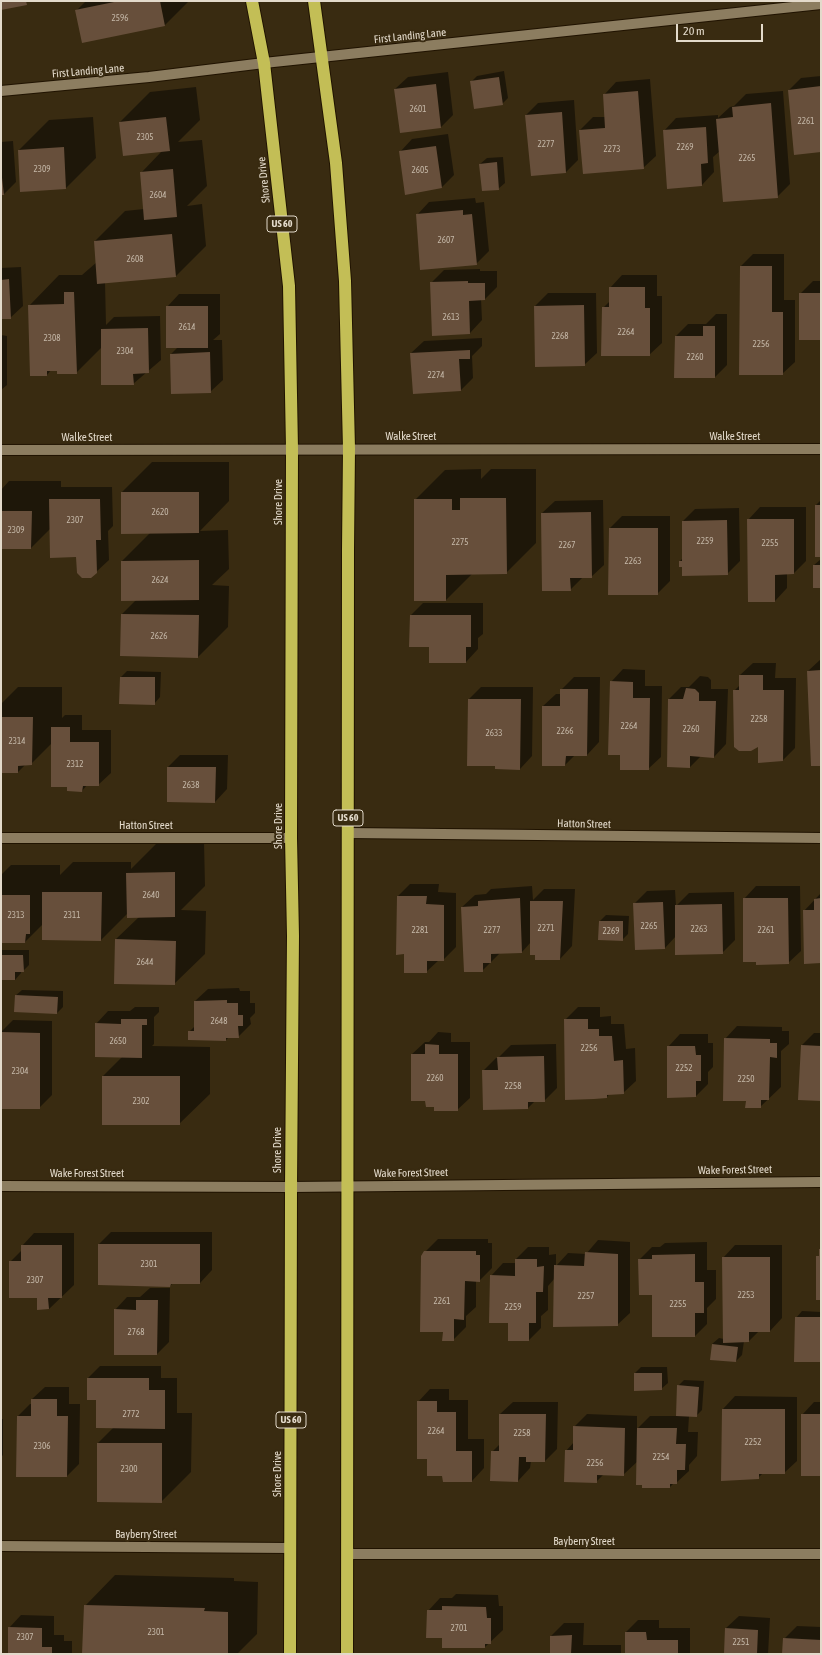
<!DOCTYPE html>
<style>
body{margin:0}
#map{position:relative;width:822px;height:1655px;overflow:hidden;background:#392b11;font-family:"Asap Condensed",sans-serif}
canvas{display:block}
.frame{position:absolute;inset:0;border:2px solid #e3dacb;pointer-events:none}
.scale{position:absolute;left:676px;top:24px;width:87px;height:18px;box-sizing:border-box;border:2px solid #e3dacb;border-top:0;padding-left:5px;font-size:12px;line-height:14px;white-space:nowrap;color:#e3dacb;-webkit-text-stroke:3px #392b11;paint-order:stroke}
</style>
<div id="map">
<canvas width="822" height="1655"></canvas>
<div class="frame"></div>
<div class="scale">20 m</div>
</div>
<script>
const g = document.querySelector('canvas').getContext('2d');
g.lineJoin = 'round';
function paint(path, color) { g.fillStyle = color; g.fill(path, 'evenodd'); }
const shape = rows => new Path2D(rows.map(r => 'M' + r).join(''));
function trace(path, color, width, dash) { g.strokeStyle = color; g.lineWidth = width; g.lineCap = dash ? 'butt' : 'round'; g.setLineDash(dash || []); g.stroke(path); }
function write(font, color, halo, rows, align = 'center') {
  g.font = font + ' "Asap Condensed",sans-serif'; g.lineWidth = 4; g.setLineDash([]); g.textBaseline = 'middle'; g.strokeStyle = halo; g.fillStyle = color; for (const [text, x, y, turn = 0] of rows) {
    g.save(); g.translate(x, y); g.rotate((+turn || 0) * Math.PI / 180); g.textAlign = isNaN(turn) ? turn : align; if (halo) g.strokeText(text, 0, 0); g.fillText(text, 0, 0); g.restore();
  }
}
const shadow = shape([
 [86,1,189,1,165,25,83,41,77,10],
 [504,71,508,98,502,104,471,82,477,76],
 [448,72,453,115,440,128,395,89,408,77],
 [821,76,821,151,789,90,801,78],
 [650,79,656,156,643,168,580,130,593,117,605,117,604,95,616,82],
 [196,87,200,120,178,142,202,140,207,186,187,206,202,204,206,246,176,276,105,282,106,325,114,317,160,316,161,360,133,384,102,347,76,373,51,370,47,375,29,306,59,275,82,275,97,262,95,241,125,211,144,209,141,173,162,151,120,122,150,92],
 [783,91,790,184,777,197,720,151,713,157,714,172,702,185,668,188,664,131,676,118,718,115,718,118,730,107,734,106,746,94],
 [574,100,578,160,566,172,526,115,538,103],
 [93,117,96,158,66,188,21,191,19,150,49,120],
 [448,134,454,175,441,188,400,152,412,139],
 [13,141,16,182,4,194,1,194,1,142],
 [503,157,505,183,498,189,480,164,487,158],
 [475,198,476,203,484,202,489,251,476,264,417,215,429,202],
 [753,254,784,254,784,300,795,300,795,362,782,374,741,266],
 [21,267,23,306,10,318,1,318,1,268],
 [480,269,480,271,497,271,497,287,485,299,481,299,482,320,470,333,433,335,431,283,444,270],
 [622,275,657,275,657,296,662,296,662,343,649,355,603,308,610,301,610,288],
 [813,281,821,281,821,339,800,294],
 [548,293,596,293,597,353,584,365,536,366,535,306],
 [179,294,220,294,220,334,213,340,222,340,223,380,210,392,172,393,171,354,178,347,167,307],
 [716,314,727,314,727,365,715,377,676,336,688,324,706,324],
 [1,335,7,336,7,385,1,390],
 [482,338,482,346,472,356,473,378,461,390,411,353,424,341],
 [152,462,229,462,229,501,200,531,228,530,229,569,212,585,229,586,228,627,198,657,122,614,136,600,122,561,150,533,122,492],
 [481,469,481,479,491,469,536,469,536,543,506,573,472,574,446,600,415,500,445,470],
 [9,481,61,481,61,487,112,487,113,526,108,531,109,560,96,572,77,556,50,529,31,548,1,548,1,490],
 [603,500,604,565,591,577,583,577,570,590,542,513,555,501],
 [821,500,821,556,816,505],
 [760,507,806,507,806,561,794,573,787,574,787,588,775,601,748,520],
 [739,508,740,561,727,574,683,566,680,561,683,558,683,521,695,509],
 [622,516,670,516,670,581,657,594,610,528],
 [821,559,821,587,814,565],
 [423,603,483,603,483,634,478,638,478,649,466,662,430,646,411,615],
 [821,659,821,765,808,671],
 [753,663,776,663,775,678,796,678,795,748,783,760,760,746,734,691,740,685,740,675],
 [623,669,645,670,645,686,662,686,661,757,648,769,621,754,611,682],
 [127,671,161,672,160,697,154,704,121,677],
 [700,676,708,677,711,680,711,689,728,689,726,744,714,757,701,756,690,767,669,699,681,687,689,687],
 [574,677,600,677,599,742,587,755,575,755,565,765,543,706,556,694,561,694,561,690],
 [18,687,62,687,62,718,65,715,82,715,82,730,111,730,111,773,98,785,87,785,82,791,68,786,52,743,31,764,25,765,18,772,1,766,1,704],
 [481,687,533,687,532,756,520,769,496,768,496,765,469,699],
 [180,755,228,755,227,789,215,802,168,767],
 [204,842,205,886,181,910,206,911,205,954,174,984,116,939,139,917,128,913,101,940,43,924,25,942,1,942,1,875,11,865,60,865,60,875,73,862,131,862,131,869,157,843],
 [410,884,439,884,438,892,456,893,456,947,443,960,439,960,426,972,406,953,398,896],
 [532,886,533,900,544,889,575,889,572,946,560,959,536,954,531,942,522,952,500,953,482,971,462,907,475,895,486,894,491,889],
 [756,886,800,886,801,951,788,963,744,899],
 [675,890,676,906,689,893,734,892,735,940,722,953,676,936,665,948,634,904,647,891],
 [821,893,821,962,804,911],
 [606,915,629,916,628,934,622,940,600,921],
 [1,950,29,950,29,965,23,971,21,971,21,973,15,980,1,979],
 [239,988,240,991,250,991,250,1003,255,1003,255,1013,250,1018,251,1024,238,1037,229,1037,226,1040,189,1032,195,1026,195,1001,208,989],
 [22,990,63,991,63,1007,57,1013,15,996],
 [135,1007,159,1007,159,1012,154,1017,154,1044,152,1046,210,1047,210,1094,179,1124,103,1076,123,1056,96,1024,108,1011,130,1011],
 [578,1007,600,1007,600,1017,611,1016,611,1024,624,1024,626,1049,635,1048,636,1081,623,1093,610,1093,607,1097,565,1020],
 [13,1020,52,1021,52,1095,39,1108,1,1108,1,1032],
 [737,1026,782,1027,782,1031,789,1031,789,1044,781,1051,781,1087,760,1107,747,1100,725,1039],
 [438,1032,451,1033,451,1042,470,1042,470,1098,457,1110,435,1106,412,1054,425,1042,429,1042],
 [814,1033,821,1033,821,1100,802,1045],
 [680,1034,708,1034,708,1043,713,1043,713,1067,708,1072,708,1084,696,1096,668,1047],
 [556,1044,557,1088,544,1101,535,1101,528,1108,483,1071,496,1058,498,1058,511,1045],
 [111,1232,212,1232,212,1270,200,1283,173,1283,170,1286,99,1244],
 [34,1233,74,1233,74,1285,49,1309,10,1262,22,1250,22,1246],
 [438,1239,488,1239,488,1243,492,1243,492,1268,479,1281,476,1281,476,1307,466,1316,466,1327,453,1340,444,1331,425,1252],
 [598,1240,630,1242,630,1313,617,1325,555,1278,548,1286,548,1310,541,1316,541,1328,529,1340,509,1322,491,1276,503,1263,516,1263,516,1259,528,1247,549,1247,549,1255,556,1254,556,1266,568,1253,586,1254],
 [707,1242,707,1270,716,1270,716,1299,707,1308,707,1324,695,1336,653,1336,653,1294,639,1260,652,1247,660,1247,665,1243],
 [735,1245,782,1245,782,1318,770,1331,759,1331,749,1341,744,1341,742,1355,736,1361,712,1344,719,1338,724,1339,723,1258],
 [150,1288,170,1288,169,1342,157,1354,115,1310,127,1297,140,1297],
 [802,1311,821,1312,821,1361,796,1318],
 [100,1366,161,1366,161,1378,177,1378,177,1413,192,1413,191,1472,161,1502,98,1443,114,1427,97,1399,88,1378],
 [641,1367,667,1367,668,1383,661,1389,635,1373],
 [684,1380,704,1381,702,1410,696,1416,689,1416,688,1432,698,1432,697,1456,689,1465,689,1471,676,1483,674,1483,670,1487,638,1461,623,1475,604,1474,596,1482,566,1451,574,1442,574,1427,587,1414,637,1416,637,1429,650,1416,677,1416,678,1386],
 [45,1387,69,1387,69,1404,80,1404,79,1464,67,1476,18,1416,30,1404,32,1404,32,1399],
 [430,1389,449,1389,449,1400,468,1400,468,1439,484,1439,484,1468,472,1481,443,1475,428,1458,418,1402],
 [735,1396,797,1397,797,1461,784,1473,763,1473,758,1478,722,1480,723,1409],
 [513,1402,558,1402,557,1449,545,1461,531,1461,530,1468,518,1481,492,1452,500,1444,500,1414],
 [814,1402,821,1402,821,1475,802,1415],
 [1,1419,3,1419,3,1455,1,1457],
 [115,1575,234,1578,234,1581,258,1582,257,1634,237,1654,152,1652,150,1654,83,1654,85,1606],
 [456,1594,498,1595,499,1606,503,1606,503,1630,485,1647,443,1637,428,1611,440,1598,452,1598],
 [21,1615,54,1616,54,1635,64,1635,64,1641,72,1641,72,1654,9,1654,9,1628],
 [739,1616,770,1618,768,1654,725,1654,726,1628],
 [638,1620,659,1620,659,1628,690,1628,690,1654,626,1654,626,1632],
 [564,1623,584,1623,583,1645,621,1645,621,1654,551,1654,551,1636],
 [797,1626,821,1627,821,1654,783,1654,784,1639]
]);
const building = shape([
 [1,1,26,1,27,5,1,10],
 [119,1,160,1,165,26,82,43,75,10],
 [499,77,503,105,474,109,470,81],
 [436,84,441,128,400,133,394,89],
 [821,86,821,152,794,155,788,90],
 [638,91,644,169,583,174,579,130,605,128,603,94],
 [771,103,778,198,723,202,716,119,733,117,732,107],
 [562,112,566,173,531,176,525,115],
 [166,117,170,151,123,156,119,122],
 [706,127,708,163,701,164,702,186,667,189,663,130],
 [436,146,442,188,405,195,399,151],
 [64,147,66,189,20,192,18,150],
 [497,162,499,190,482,191,479,164],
 [1,169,4,195,1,195],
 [173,169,177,217,144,220,140,172],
 [463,210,463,215,472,214,477,265,420,270,416,214],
 [172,234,176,277,97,284,94,241],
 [740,266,772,266,772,312,783,312,783,375,739,375],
 [9,279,11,319,1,319,1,280],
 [468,281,468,283,485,283,485,300,469,301,470,334,432,336,430,282],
 [609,287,645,287,645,308,650,308,650,356,601,356,602,307,609,307],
 [64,292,74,292,77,374,57,374,57,371,47,371,47,376,30,376,28,305,64,304],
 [799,293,821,293,821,340,799,340],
 [584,305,585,366,535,367,534,306],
 [166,306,208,306,208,348,166,348],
 [703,326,715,326,715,378,674,378,675,336,703,336],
 [148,328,149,373,133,374,134,385,101,385,101,329],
 [470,350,470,359,459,359,461,391,413,394,410,353],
 [210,352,211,393,171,394,170,354],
 [121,492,199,492,199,533,121,534],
 [460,498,506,498,507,574,446,575,446,601,414,601,414,499,452,499,452,510,460,510],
 [49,499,100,499,101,540,96,540,97,573,91,578,82,578,77,573,76,557,50,558],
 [815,505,821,505,821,557,815,557],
 [1,511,32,511,31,549,1,549],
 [591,512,592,578,570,578,571,591,542,591,541,513],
 [747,519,794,519,794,574,775,575,775,602,748,602],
 [727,520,728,575,682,576,682,567,679,567,679,561,682,561,682,521],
 [609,528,658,528,658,595,608,595],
 [199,560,199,600,121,601,121,561],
 [813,565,821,565,821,588,813,588],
 [121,614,199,615,198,658,120,656],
 [410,615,471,615,471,647,466,647,466,663,429,663,429,647,409,647],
 [821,670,821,766,811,766,807,671],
 [739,675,763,675,763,690,784,690,783,761,758,763,758,747,751,751,739,751,734,747,733,690,739,690],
 [120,677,155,677,155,705,119,704],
 [610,681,633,682,633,698,650,698,649,770,620,770,620,755,608,755],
 [686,688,695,689,699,693,699,701,716,701,714,758,690,756,690,768,667,767,668,699,683,699],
 [560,689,588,689,587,756,566,756,565,766,542,766,542,706,560,706],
 [468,699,521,699,520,770,495,769,495,766,467,766],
 [1,717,33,717,32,765,18,766,18,773,1,773],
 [51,727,70,727,70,742,99,742,99,786,83,786,82,792,67,791,67,787,51,787],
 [167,767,216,767,215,803,167,802],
 [175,872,175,917,127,918,126,873],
 [42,892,102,892,101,941,42,940],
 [1,895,30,895,30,934,26,934,25,943,1,943],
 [397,896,427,896,426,904,444,905,444,961,427,961,427,973,404,973,404,954,396,955],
 [520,898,522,953,491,954,491,963,483,963,483,972,464,972,461,907,478,906,478,901],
 [743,898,788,898,789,964,756,965,756,962,743,962],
 [821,898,821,963,804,964,803,910,814,910,814,899],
 [530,901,563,901,560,960,535,960,535,955,530,955],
 [663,902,665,949,635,950,633,903],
 [722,904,723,954,675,955,675,905],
 [599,921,623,921,623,941,598,940],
 [115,939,176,941,175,985,114,984],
 [1,955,23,955,24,972,15,972,15,980,1,980],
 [15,995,58,997,57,1014,14,1012],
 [227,1000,227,1003,238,1003,238,1015,243,1015,243,1026,238,1026,239,1038,226,1038,226,1041,188,1040,188,1031,194,1031,194,1001],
 [121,1019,147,1019,147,1025,142,1025,142,1058,95,1057,95,1023,121,1024],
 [564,1019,588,1019,588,1029,599,1029,599,1036,612,1036,614,1061,623,1060,624,1094,607,1095,607,1098,594,1099,565,1100],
 [1,1032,40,1033,40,1109,1,1109],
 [724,1038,770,1039,770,1043,777,1043,777,1058,770,1057,769,1100,761,1100,761,1108,745,1108,746,1101,723,1101],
 [425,1044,439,1045,439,1054,458,1054,458,1111,434,1111,434,1107,426,1107,425,1101,411,1101,411,1054,425,1054],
 [801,1045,821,1046,821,1101,798,1100],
 [667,1046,695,1046,696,1055,701,1055,701,1081,696,1081,696,1097,667,1098],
 [544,1056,545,1102,528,1102,528,1109,483,1110,482,1070,498,1070,497,1057],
 [102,1076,180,1076,180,1125,102,1125],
 [98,1244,200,1244,200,1284,171,1284,170,1287,98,1285],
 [21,1245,62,1245,62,1298,48,1298,49,1309,37,1310,37,1298,9,1298,9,1261,21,1261],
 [819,1249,821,1249,821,1300,816,1300,816,1256,819,1256],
 [424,1251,476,1251,476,1255,480,1255,480,1282,465,1281,464,1320,454,1319,454,1341,442,1341,443,1332,420,1332,421,1256],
 [585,1252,618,1254,618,1326,553,1327,554,1265,584,1266],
 [695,1254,695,1282,704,1282,704,1313,695,1313,695,1337,652,1337,652,1295,639,1295,638,1259,652,1259,652,1255],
 [722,1257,770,1257,770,1332,749,1332,749,1342,723,1343],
 [515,1259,537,1259,537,1267,544,1266,543,1292,536,1292,536,1323,529,1323,529,1341,508,1341,508,1323,489,1323,490,1275,515,1276],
 [136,1300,158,1300,157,1355,114,1355,114,1309,136,1310],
 [795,1317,821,1317,821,1362,794,1362],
 [712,1344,738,1347,736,1362,710,1360],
 [634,1373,662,1373,662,1390,634,1391],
 [87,1378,149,1378,149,1390,165,1390,165,1429,96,1428,96,1400,87,1400],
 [677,1385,699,1387,697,1417,676,1416],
 [31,1399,57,1399,57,1416,68,1416,67,1477,16,1477,17,1416,31,1416],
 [417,1401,437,1401,437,1412,456,1412,456,1451,472,1451,472,1482,443,1482,442,1476,427,1476,427,1459,417,1459],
 [722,1409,785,1409,785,1474,759,1474,759,1479,721,1481],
 [499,1414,546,1414,545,1462,526,1462,526,1457,519,1457,518,1482,490,1481,491,1451,499,1451],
 [801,1414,821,1414,821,1476,801,1476],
 [573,1426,625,1428,624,1476,597,1475,597,1483,564,1482,565,1450,573,1450],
 [637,1428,677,1428,676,1444,686,1444,685,1470,677,1470,677,1484,670,1484,670,1488,642,1488,642,1485,636,1485],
 [97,1443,162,1443,162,1503,97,1502],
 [84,1605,205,1608,204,1611,228,1612,228,1654,139,1653,139,1654,82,1654],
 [442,1606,486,1607,487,1618,491,1618,491,1644,485,1644,485,1648,442,1648,442,1638,426,1638,427,1610,442,1610],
 [8,1627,42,1628,42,1647,52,1647,52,1654,8,1654],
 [725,1628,758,1630,757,1654,724,1654],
 [625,1632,646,1632,647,1640,678,1640,678,1654,625,1654],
 [572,1635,571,1654,550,1654,550,1636],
 [783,1638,821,1640,821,1654,782,1654]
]);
const minor = shape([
 [1,91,149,77,264,63,821,4],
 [1,450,821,449],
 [348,833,821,838],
 [1,838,291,838],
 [1,1186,291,1187,821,1182],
 [1,1546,291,1548],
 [347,1554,821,1554]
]);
const highway = shape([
 [252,1,264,63,289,286,292,449,291,838,293,936,291,1187,290,1654],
 [314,1,336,163,345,281,349,449,348,549,347,1654]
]);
const numberNames = [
 ["2596",120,18],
 ["2601",418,109],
 ["2261",806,121],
 ["2305",145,137],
 ["2277",546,144],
 ["2269",685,147],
 ["2273",612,149],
 ["2265",747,158],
 ["2309",42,169],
 ["2605",420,170],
 ["2604",158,195],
 ["2607",446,240],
 ["2608",135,259],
 ["2613",451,317],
 ["2614",187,327],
 ["2264",626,332],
 ["2268",560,336],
 ["2308",52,338],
 ["2256",761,344],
 ["2304",125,351],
 ["2260",695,357],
 ["2274",436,375],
 ["2620",160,512],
 ["2307",75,520],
 ["2309",16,530],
 ["2259",705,541],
 ["2275",460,542],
 ["2255",770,543],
 ["2267",567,545],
 ["2263",633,561],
 ["2624",160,580],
 ["2626",159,636],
 ["2258",759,719],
 ["2264",629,726],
 ["2260",691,729],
 ["2266",565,731],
 ["2633",494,733],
 ["2314",17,741],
 ["2312",75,764],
 ["2638",191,785],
 ["2640",151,895],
 ["2313",16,915],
 ["2311",72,915],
 ["2265",649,926],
 ["2271",546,928],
 ["2263",699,929],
 ["2281",420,930],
 ["2277",492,930],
 ["2261",766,930],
 ["2269",611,931],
 ["2644",145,962],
 ["2648",219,1021],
 ["2650",118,1041],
 ["2256",589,1048],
 ["2252",684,1068],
 ["2304",20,1071],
 ["2260",435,1078],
 ["2250",746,1079],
 ["2258",513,1086],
 ["2302",141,1101],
 ["2301",149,1264],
 ["2307",35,1280],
 ["2253",746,1295],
 ["2257",586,1296],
 ["2261",442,1301],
 ["2255",678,1304],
 ["2259",513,1307],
 ["2768",136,1332],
 ["2772",131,1414],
 ["2264",436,1431],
 ["2258",522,1433],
 ["2252",753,1442],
 ["2306",42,1446],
 ["2254",661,1457],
 ["2256",595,1463],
 ["2300",129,1469],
 ["2701",459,1628],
 ["2301",156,1632],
 ["2307",25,1637],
 ["2251",741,1642]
];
const shields = [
 [282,224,30],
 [348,818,30],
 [291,1420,30]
];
const shieldNames = [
 ["US 60",282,224],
 ["US 60",348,818],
 ["US 60",291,1420]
];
const streetNames = [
 ["First Landing Lane",410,36,-6],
 ["First Landing Lane",88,71,-5],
 ["Shore Drive",264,180,-96],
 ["Walke Street",411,437],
 ["Walke Street",735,437],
 ["Walke Street",87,438],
 ["Shore Drive",279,502,-90],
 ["Hatton Street",584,824,1],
 ["Hatton Street",146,826],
 ["Shore Drive",279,826,-90],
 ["Shore Drive",278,1150,-90],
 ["Wake Forest Street",735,1170,-1],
 ["Wake Forest Street",411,1173,-1],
 ["Wake Forest Street",87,1174],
 ["Shore Drive",278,1474,-90],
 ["Bayberry Street",146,1535],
 ["Bayberry Street",584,1542]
];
paint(shadow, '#0007');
paint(building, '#674f3b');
trace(minor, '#201300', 12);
trace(highway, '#201300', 14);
trace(minor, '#8c7d60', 10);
trace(highway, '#c3be56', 12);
write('9px', '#c4b7a7', null, numberNames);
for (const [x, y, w] of shields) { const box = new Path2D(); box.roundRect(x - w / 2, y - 8, w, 16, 3); g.fillStyle = '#392b11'; g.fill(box); trace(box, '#e3dacb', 1); }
write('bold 10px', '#e3dacb', null, shieldNames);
write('11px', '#e3dacb', '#392b11', streetNames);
</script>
